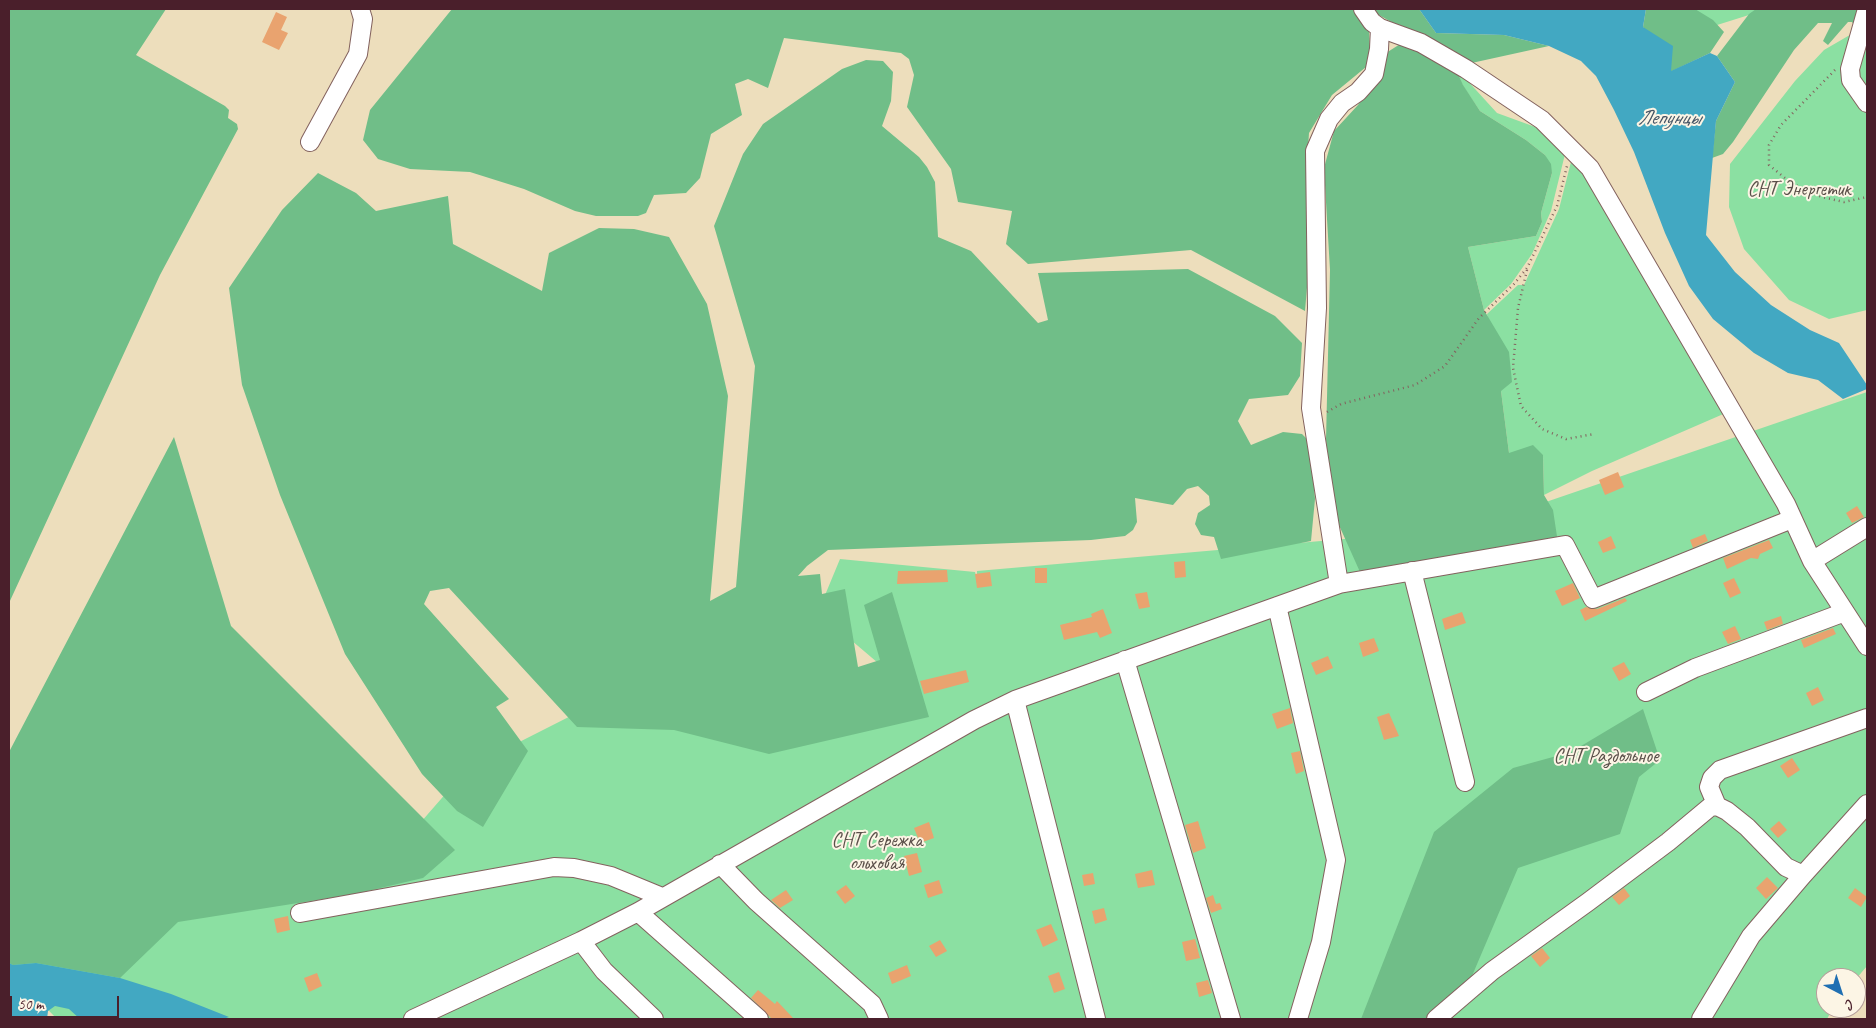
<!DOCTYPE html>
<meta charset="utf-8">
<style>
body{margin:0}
#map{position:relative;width:1876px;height:1028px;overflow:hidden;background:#eddebc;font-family:Caveat,sans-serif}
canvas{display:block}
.frame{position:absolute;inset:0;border:10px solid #4a1f2b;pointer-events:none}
.north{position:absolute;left:1816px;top:968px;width:50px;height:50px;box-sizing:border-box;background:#fcf5e5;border:1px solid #b59f9b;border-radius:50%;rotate:140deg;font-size:14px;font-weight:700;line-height:20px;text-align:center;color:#4a1f2b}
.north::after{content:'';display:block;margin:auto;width:18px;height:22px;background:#1f6fb2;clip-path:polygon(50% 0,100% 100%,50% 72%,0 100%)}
.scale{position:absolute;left:10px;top:996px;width:109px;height:22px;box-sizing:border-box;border:2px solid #4a1f2b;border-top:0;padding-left:6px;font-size:15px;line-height:18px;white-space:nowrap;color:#4a1f2b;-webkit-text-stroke:4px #fcf5e5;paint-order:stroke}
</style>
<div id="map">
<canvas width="1876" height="1028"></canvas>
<div class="frame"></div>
<div class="north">С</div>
<div class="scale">50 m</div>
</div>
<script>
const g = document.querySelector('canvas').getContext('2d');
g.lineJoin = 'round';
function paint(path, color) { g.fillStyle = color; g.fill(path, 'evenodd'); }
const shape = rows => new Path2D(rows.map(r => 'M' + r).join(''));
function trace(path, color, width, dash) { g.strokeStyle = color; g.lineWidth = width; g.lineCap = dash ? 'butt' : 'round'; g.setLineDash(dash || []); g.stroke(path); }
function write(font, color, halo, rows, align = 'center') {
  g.font = font + ' Caveat,sans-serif'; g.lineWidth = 4; g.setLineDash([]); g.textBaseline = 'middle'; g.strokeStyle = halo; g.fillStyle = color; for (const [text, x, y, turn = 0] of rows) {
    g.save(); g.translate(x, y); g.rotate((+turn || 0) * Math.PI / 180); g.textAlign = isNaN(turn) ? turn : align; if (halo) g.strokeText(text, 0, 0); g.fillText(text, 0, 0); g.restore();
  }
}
const green = shape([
 [1677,9,1768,9,1698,31],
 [1867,25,1867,310,1829,319,1789,300,1744,249,1729,207,1730,164,1795,81,1824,50],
 [1455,67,1497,113,1560,136,1567,146,1551,211,1532,254,1511,284,1484,310,1468,247,1536,236,1542,222,1541,213,1552,173,1545,155,1526,140,1480,111,1463,86],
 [1572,158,1619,229,1659,304,1699,363,1728,412,1592,471,1544,495,1543,455,1509,453,1501,391,1487,314,1518,285,1524,285,1559,209],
 [1867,392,1867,966,1856,979,1826,978,1826,1008,1833,1008,1827,1019,57,1019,9,970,9,926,387,861,468,768,622,690,891,674,818,612,840,559,975,572,977,579,977,571,1470,528]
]);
const forest = shape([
 [9,9,166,9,136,55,225,106,229,110,228,118,237,124,238,129,160,275,9,603],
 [452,9,1356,9,1369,30,1370,50,1366,67,1332,95,1309,133,1306,178,1310,252,1305,311,1191,250,1028,264,1006,244,1012,211,958,202,951,169,907,107,914,75,909,59,901,53,784,38,768,88,748,79,735,84,742,115,711,134,700,178,686,193,654,195,646,213,638,216,596,216,575,211,524,189,470,172,410,169,378,159,363,140,370,110],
 [1368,9,1419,9,1436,33,1504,35,1549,46,1467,64],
 [1646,9,1695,9,1713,20,1724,32,1710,53,1670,72,1643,27],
 [1756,9,1867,9,1856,28,1852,22,1848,22,1828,45,1823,41,1832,23,1818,23,1794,50,1733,142,1723,154,1712,158,1716,121,1735,82,1717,56,1749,14],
 [1405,41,1455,67,1463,85,1480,111,1526,140,1545,155,1551,164,1552,173,1541,213,1542,222,1536,236,1468,247,1484,310,1509,352,1512,382,1501,391,1509,453,1533,445,1543,455,1544,495,1553,510,1558,543,1360,572,1334,514,1326,440,1330,270,1324,168,1334,131,1358,105,1380,75,1386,53],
 [866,60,883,61,893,72,891,101,882,126,919,157,927,167,935,182,938,237,971,251,1038,323,1048,320,1038,273,1188,269,1275,316,1302,343,1300,376,1288,395,1249,399,1238,421,1251,445,1283,432,1302,434,1307,439,1311,449,1315,499,1311,541,1221,559,1214,537,1201,535,1195,524,1198,513,1210,505,1209,496,1198,486,1187,489,1173,505,1135,498,1137,522,1133,530,1125,536,1091,540,828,550,807,566,798,576,820,574,822,594,845,589,858,667,880,660,864,605,892,592,929,717,769,754,674,730,577,727,449,588,430,591,424,604,509,699,496,707,528,751,483,827,457,811,422,774,345,654,280,495,242,385,229,288,282,210,318,173,356,193,376,211,448,196,453,244,542,291,549,253,599,228,634,229,669,237,707,304,728,396,710,601,736,587,755,366,714,226,743,154,763,124,842,69],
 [174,437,231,626,455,850,423,878,355,894,178,922,120,978,36,963,13,965,9,963,9,752],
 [1643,709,1660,760,1639,777,1620,834,1518,868,1469,983,1425,1019,1361,1019,1434,832,1513,768,1571,752]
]);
const water = shape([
 [1419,9,1646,9,1643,27,1673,46,1671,71,1710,53,1717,56,1735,82,1716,121,1706,235,1735,272,1771,305,1810,330,1839,343,1867,385,1867,389,1843,399,1818,380,1788,373,1754,353,1713,319,1689,286,1665,233,1634,152,1614,110,1596,76,1581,61,1549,46,1504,35,1436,33],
 [9,963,13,965,36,963,120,978,171,994,229,1017,223,1019,80,1019,69,1009,55,1006,48,1011,47,1019,9,1019]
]);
const building = shape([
 [276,12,287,17,281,30,288,33,279,50,262,42],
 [1618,472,1624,487,1605,495,1599,480],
 [1857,506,1864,517,1852,523,1846,513],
 [1705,534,1708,541,1693,548,1690,540],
 [1611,536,1616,548,1603,553,1598,542],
 [1769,540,1773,548,1760,554,1758,559,1751,558,1727,569,1723,558],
 [1185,561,1186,577,1175,578,1174,562],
 [1035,568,1047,568,1047,583,1035,583],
 [947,570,948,582,897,584,898,571],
 [990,572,992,586,977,588,975,574],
 [1734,578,1741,593,1730,598,1723,583],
 [1573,583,1580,598,1562,606,1555,591],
 [1147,592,1150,607,1139,609,1135,594],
 [1625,598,1627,601,1585,621,1580,610,1586,607,1597,609],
 [1103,609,1112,633,1100,638,1097,632,1064,640,1060,625,1092,617,1091,614],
 [1462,612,1466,623,1445,630,1442,619],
 [1781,616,1783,624,1767,630,1764,622],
 [1735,626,1741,639,1728,644,1722,632],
 [1833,628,1836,634,1804,648,1801,640],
 [1374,638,1379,651,1363,657,1359,643],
 [1328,656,1333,668,1316,675,1311,663],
 [1624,662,1631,674,1619,681,1612,668],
 [966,670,969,682,924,694,920,681],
 [1818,687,1824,700,1812,706,1806,693],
 [1290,708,1293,723,1277,729,1272,714],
 [1389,713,1399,736,1384,740,1377,717],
 [1300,751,1304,771,1296,774,1291,753],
 [1792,758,1800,770,1788,778,1780,766],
 [1198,821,1206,848,1193,853,1185,825],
 [1779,821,1787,830,1778,838,1770,829],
 [929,822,934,838,920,843,914,828],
 [917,853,922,872,909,876,904,856],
 [1152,870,1155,885,1138,888,1135,874],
 [1093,873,1095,884,1084,886,1082,875],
 [1767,877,1778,888,1766,899,1756,888],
 [939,880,943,893,928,898,924,885],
 [846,885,855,896,845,904,836,892],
 [1624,888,1630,896,1619,905,1612,897],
 [1855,888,1867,897,1861,907,1848,898],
 [786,890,793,900,780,908,771,900],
 [1213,895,1216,904,1220,903,1222,909,1211,913,1206,898],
 [1104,908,1107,920,1095,924,1092,911],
 [288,916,290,930,277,933,274,919],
 [1051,924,1058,940,1043,947,1036,930],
 [1195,939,1200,958,1186,961,1182,942],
 [940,940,947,951,936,957,929,946],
 [1542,948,1550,958,1540,967,1531,956],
 [907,965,911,976,892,984,888,973],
 [1059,972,1065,989,1054,993,1048,976],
 [317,973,322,986,309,992,304,978],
 [1208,980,1212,993,1199,997,1196,983],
 [758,990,775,1004,777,1001,794,1019,772,1019,751,998]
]);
const path = shape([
 [1835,70,1781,125,1769,145,1769,165,1791,183,1822,197,1844,202,1867,197],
 [1527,270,1518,308,1513,368,1521,406,1542,429,1566,439,1594,434],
 [1327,412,1341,404,1415,385,1445,366,1479,318,1514,284,1527,268,1557,206,1567,166]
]);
const minor = shape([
 [1867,9,1850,69,1851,80,1867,103],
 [1380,28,1421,43,1466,69,1542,120,1590,168,1786,504,1812,561,1867,646],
 [310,142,358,54,363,19,360,9],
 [1812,561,1867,527],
 [1412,571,1465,782],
 [1339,584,1565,545,1593,599,1792,519],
 [1277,606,1336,860,1321,942,1298,1019],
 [1125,660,1231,1019],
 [1646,692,1695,668,1845,612],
 [1015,700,1096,1019],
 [1867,718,1720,770,1712,778,1709,787,1717,806,1727,811,1747,827,1786,867,1803,875,1867,804],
 [720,864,756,901,872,1004,879,1019],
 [638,912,759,1019],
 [300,913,554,867,574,868,611,876,662,897],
 [581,941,604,971,654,1019],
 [413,1019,581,941,638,912,974,720,1015,700,1339,584,1311,408,1317,308,1315,151,1329,119,1342,103,1358,92,1374,74,1379,49,1380,28,1372,22,1363,9],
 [1436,1019,1492,971,1588,902,1668,842,1710,807,1717,806],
 [1701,1019,1751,936,1803,875]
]);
const parkNames = [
 ["СНТ Энергетик",1799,190],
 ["СНТ Раздольное",1606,757],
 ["СНТ Сережка",877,841],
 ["ольховая",877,864]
];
const waterNames = [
 ["Лепунцы",1669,118]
];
paint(green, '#8be0a2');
paint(forest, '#70be88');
paint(water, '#42a8c2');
paint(building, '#e9a36f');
trace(minor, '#83625e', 20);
trace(path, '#83625e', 2.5, [1, 4]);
trace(minor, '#fff', 18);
write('20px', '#5a4f49', '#fcf5e5', parkNames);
write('italic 21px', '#475667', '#fcf5e5', waterNames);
</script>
